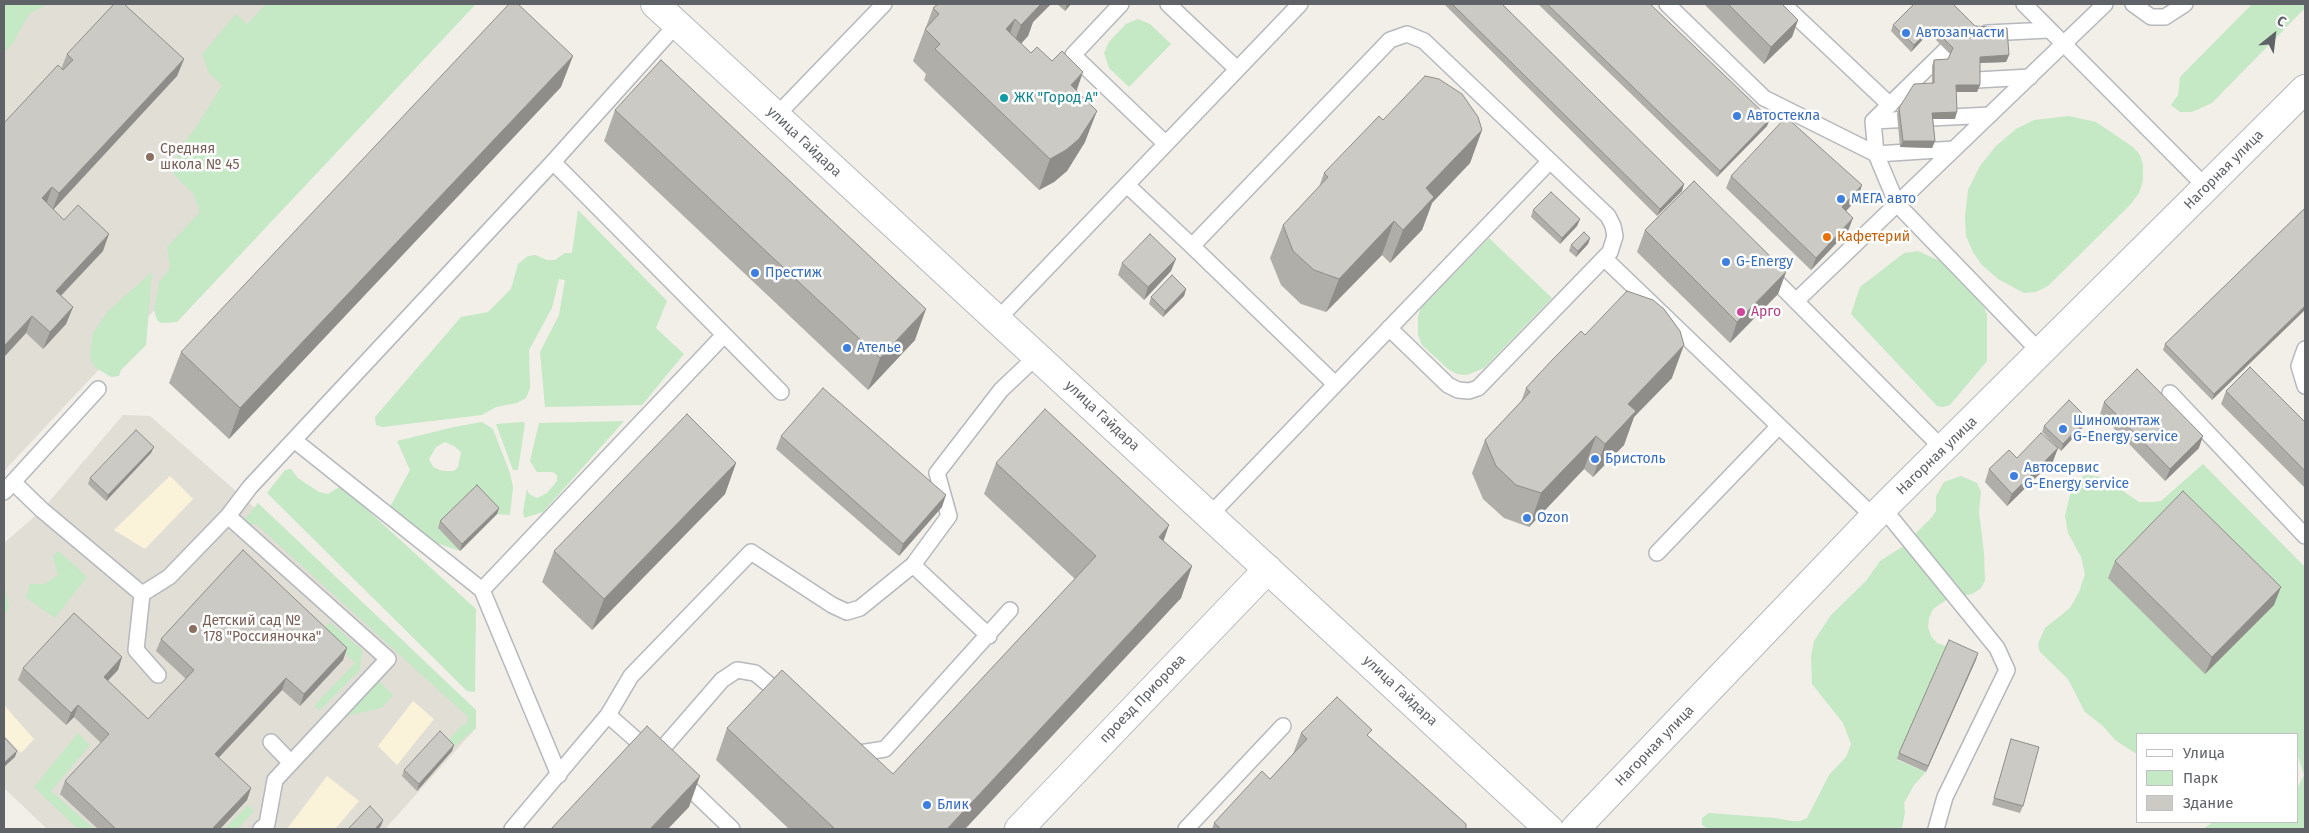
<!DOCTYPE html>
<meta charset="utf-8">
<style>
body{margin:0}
#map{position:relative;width:2309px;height:833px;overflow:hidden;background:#f1efe8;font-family:"Fira Sans",sans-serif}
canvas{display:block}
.frame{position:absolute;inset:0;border:5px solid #5f6368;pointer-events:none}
.legend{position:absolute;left:2136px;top:733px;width:162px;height:90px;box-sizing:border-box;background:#fff;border:1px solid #bfc1c3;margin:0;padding:6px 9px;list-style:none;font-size:15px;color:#5f6368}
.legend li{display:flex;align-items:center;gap:10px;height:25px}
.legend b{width:25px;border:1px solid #bfc1c3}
.north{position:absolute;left:2249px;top:10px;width:50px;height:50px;-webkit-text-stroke:4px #fff;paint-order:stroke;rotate:29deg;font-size:14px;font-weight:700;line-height:20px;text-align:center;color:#5f6368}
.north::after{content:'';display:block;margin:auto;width:18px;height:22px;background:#5f6368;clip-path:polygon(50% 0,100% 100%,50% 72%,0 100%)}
</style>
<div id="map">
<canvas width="2309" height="833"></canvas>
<div class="frame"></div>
<ul class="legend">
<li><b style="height:6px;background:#fff"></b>Улица</li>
<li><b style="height:14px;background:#c5e8c5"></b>Парк</li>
<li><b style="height:14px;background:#cccac5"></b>Здание</li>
</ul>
<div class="north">С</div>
</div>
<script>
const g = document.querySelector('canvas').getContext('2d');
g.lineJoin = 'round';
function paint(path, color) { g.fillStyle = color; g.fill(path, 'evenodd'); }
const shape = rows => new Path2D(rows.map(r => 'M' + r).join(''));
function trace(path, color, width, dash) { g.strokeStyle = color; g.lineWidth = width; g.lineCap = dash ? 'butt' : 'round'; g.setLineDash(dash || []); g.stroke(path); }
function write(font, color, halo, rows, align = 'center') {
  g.font = font + ' "Fira Sans",sans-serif'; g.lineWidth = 5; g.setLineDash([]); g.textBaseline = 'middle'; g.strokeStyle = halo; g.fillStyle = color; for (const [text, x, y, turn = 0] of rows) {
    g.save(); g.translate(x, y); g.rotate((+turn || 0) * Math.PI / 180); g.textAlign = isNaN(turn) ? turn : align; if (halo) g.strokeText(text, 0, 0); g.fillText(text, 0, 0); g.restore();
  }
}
const education = shape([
 [4,4,441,4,4,471],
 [123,415,150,416,244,498,473,714,476,728,385,829,47,829,4,788,4,543,42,510]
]);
const green = shape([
 [4,4,48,4,29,14,13,43,8,49,4,50],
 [266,4,476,4,177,322,161,323,157,320,154,310,159,282,170,268,167,247,200,212,193,193,174,175,177,152,199,123,222,85,209,73,202,54,236,14,247,24],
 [2252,4,2305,4,2305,8,2212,103,2192,112,2180,112,2171,105,2178,95,2180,77],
 [1138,19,1150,24,1171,44,1129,87,1109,68,1104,53,1109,42,1126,24],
 [2069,116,2096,122,2133,147,2140,155,2143,165,2143,181,2139,193,2130,205,2048,286,2036,292,2024,293,1998,279,1981,264,1973,252,1966,236,1965,217,1968,190,1980,166,1996,146,2016,129,2034,120],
 [578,210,667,301,656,328,684,354,642,405,545,407,540,352,559,315,565,280,559,279,552,308,529,350,530,388,526,398,517,403,496,407,482,415,382,427,376,425,375,417,461,317,488,312,511,289,518,264,528,256,535,255,547,260,555,260,565,253,572,253],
 [1489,238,1552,298,1484,368,1467,375,1457,374,1448,369,1422,345,1418,335,1418,316,1421,308],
 [1918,251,1940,261,1984,307,1987,315,1987,361,1950,405,1943,407,1937,406,1851,314,1860,287,1904,253],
 [152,272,146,345,121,370,119,376,111,377,96,368,91,361,90,352,93,333,108,311],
 [624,421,543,512,524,518,523,511,527,489,529,494,537,498,547,493,557,481,557,475,553,472,537,472,530,461,539,423],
 [482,422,493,429,510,473,513,487,510,515,497,514,475,492,438,528,460,551,428,540,390,507,410,470,397,441,454,427],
 [445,442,454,446,461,452,458,467,454,471,442,471,433,467,429,459,436,447],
 [522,422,525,423,518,470,513,470,496,424],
 [2203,464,2305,567,2305,829,2203,829,2213,822,2298,822,2298,787,2304,775,2298,756,2298,734,2138,734,2138,755,2115,740,2103,726,2085,712,2068,679,2040,652,2038,644,2045,628,2070,608,2079,592,2085,574,2081,557,2068,533,2065,516,2073,482,2086,475,2102,477,2139,502,2154,502,2161,501],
 [291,469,298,478,319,492,328,494,341,486,476,609,475,692,467,691,267,493,285,470],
 [1961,476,1977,483,1981,492,1979,512,1984,553,1985,581,1980,589,1972,594,1948,599,1940,604,1933,609,1929,618,1928,627,1931,636,1937,643,1946,646,1897,760,1926,772,1914,785,1904,803,1905,812,1902,829,1709,829,1702,825,1702,818,1709,813,1775,818,1792,821,1800,821,1807,818,1829,775,1846,757,1851,744,1843,723,1812,684,1811,656,1814,641,1831,615,1866,581,1880,561,1902,547,1932,517,1936,511,1936,496,1944,482],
 [258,503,476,710,476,728,455,746,449,739,462,725,466,725,468,717,256,524,251,525,244,520],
 [59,551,87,577,55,618,26,598,30,584,44,584,58,575,53,556],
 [4,581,9,608,4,617],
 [330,622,362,650,360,670,320,710,314,706,355,663,321,631],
 [378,680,393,695,382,708,345,716],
 [78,733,90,745,51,791,94,829,78,829,34,787],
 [248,805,254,811,237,829,224,829]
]);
const sand = shape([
 [170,476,193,499,145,549,114,530],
 [413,701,434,719,397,765,378,746],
 [4,705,34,739,21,753,4,735],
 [327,776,359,801,335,829,287,829]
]);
const service = shape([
 [1121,4,1073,55,1166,144],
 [1168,4,1237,69],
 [1667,4,1764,98,1876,154,1954,149],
 [1783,4,1890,105],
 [2024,4,2207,188],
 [2133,4,2151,17,2165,17,2185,4],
 [1987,33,2049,30],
 [1960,36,1873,121,1876,154,1897,204,2041,353],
 [1959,81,2030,77],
 [776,116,884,4],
 [1873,121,1990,115],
 [553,162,781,392],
 [1127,185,1192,246],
 [1604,258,1874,517],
 [1768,273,1944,450],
 [1796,301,2105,4],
 [997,320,1300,4],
 [2305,349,2299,366,2305,386],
 [1335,384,1192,246,1390,40,1407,34,1424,41,1550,161],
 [2170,393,2305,536],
 [294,440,482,590,559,775],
 [13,482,42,510,142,594,169,577,228,516,250,487,553,162,677,24],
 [4,492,98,389],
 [1883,508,1997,648,2007,670,1945,797,1936,829],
 [1210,515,1379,339,1550,161,1608,216,1613,226,1615,236,1610,252,1478,388,1469,391,1458,390,1448,385,1389,328],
 [228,516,388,659,275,780,267,824,261,829],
 [1657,553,1779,426],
 [913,565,989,636],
 [482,590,724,335],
 [142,594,136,650,158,675],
 [608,715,650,752],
 [271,742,291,763],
 [850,748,860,753,885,749,1010,610],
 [656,756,722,680,737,670,755,673,784,697],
 [680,779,732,829],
 [512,829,608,715,631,676,751,552,832,605,847,612,860,608,913,565,949,516,937,473,1001,390,1037,356],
 [1186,829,1283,726]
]);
const tertiary = shape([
 [655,4,1549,829],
 [1019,829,1268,569],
 [1575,829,1874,517,2305,89]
]);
const wall = shape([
 [938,4,1051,4,1033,22,1028,36,1021,44,1031,53,1076,91,1085,142,1067,171,1054,182,1039,190,924,80,926,74,913,61,925,29,926,27,933,8],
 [1057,4,1071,4,1065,11],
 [1444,4,1502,4,1684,184,1682,191,1657,216],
 [1538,4,1650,4,1767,126,1717,177],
 [1704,4,1782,4,1798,20,1792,37,1764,64],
 [1956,7,1975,26,2009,55,2006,62,1980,63,1980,85,1977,92,1956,92,1955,119,1933,119,1935,141,1932,148,1900,147,1897,114,1899,108,1932,83,1932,66,1934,60,1948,59,1950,54,1929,33,1911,52,1891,31,1893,25],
 [67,54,184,59,177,76,53,209,64,220,103,251,61,296,73,307,66,324,43,349,26,333,4,357,4,123,61,69],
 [561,87,229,439,169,383,181,352],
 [615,110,915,340,868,390,604,141],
 [1383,120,1482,130,1470,163,1432,203,1422,230,1390,263,1382,255,1326,312,1301,304,1281,285,1270,258,1283,225,1319,187,1324,173],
 [1731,176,1858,198,1845,211,1848,231,1811,270,1726,188],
 [2305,208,2212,400,2163,350,2165,344],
 [1533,210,1580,219,1577,226,1560,244,1531,217],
 [1645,230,1786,272,1778,294,1730,343,1637,252],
 [1590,238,1588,244,1576,257,1569,251,1571,245],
 [1122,263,1171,271,1144,300,1118,275],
 [1186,289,1184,296,1163,317,1149,304,1151,297],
 [1585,335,1672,378,1634,417,1624,445,1593,477,1584,469,1529,527,1504,518,1483,499,1472,473,1485,440,1521,402,1526,388],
 [2226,391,2305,422,2305,488,2221,404],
 [2104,402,2199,448,2165,481,2100,414],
 [2087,418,2085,425,2061,451,2042,432,2044,426],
 [781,436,942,507,899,556,776,449],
 [2058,448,2053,461,2007,506,1985,482,1989,469,2017,458],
 [151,453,106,501,88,484,90,478],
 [736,463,725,494,592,630,542,582,554,551],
 [996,463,1163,541,1192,566,1181,598,965,829,789,829,716,760,727,728,893,774,1075,579,984,494],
 [499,508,497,514,460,551,438,528,440,521],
 [2115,561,2274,605,2205,674,2108,578],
 [161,639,347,648,343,660,300,706,282,690,218,758,251,788,247,800,220,829,98,829,60,794,65,781,101,743,74,717,66,725,18,680,23,668,122,657,118,670,107,681,148,719,186,679,156,651],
 [1978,653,1926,772,1897,759,1899,753],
 [1301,733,1369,737,1466,829,1212,829,1214,823,1270,779,1293,754],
 [2011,739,2023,806,2020,813,1992,805],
 [454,745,452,751,417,791,402,776,404,770]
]);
const shadedWall = shape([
 [1034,4,1051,4,1033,22,1028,36,1009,56,1021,25],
 [1067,4,1071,4,1065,11],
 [1015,19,1004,51,1006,29],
 [1798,20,1792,37,1764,64,1771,47],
 [1932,27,1929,33,1911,52,1914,45],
 [2009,55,2006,62,1978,63,1980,57],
 [573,56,561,87,229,439,240,408],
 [184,59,177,76,52,211,59,193],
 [1083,72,1072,104,1071,85],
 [1956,85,1980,85,1977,92,1954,92],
 [1097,111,1085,142,1067,171,1054,182,1039,190,1050,159],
 [1957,112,1955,119,1930,119,1932,113],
 [1770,119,1767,126,1717,177,1720,171],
 [1482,130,1470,163,1432,203,1422,230,1390,263,1403,230,1426,188],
 [1903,141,1935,141,1932,148,1900,147],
 [1684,184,1682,191,1657,216,1660,209],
 [1862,185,1858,198,1838,220,1842,207],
 [52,187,46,205,42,198],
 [1853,218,1848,231,1811,270,1816,258],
 [1580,219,1577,226,1560,244,1562,238],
 [1394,221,1382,255,1326,312,1339,279],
 [109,234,103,251,49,308,56,291],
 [1590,238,1588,244,1576,257,1578,251],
 [1176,259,1171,271,1144,300,1148,287],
 [1786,272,1778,294,1730,343,1737,322],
 [1186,289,1184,296,1163,317,1165,311],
 [2305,306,2305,310,2212,400,2214,394],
 [73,307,66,324,43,349,50,332],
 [926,309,915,340,868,390,880,358],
 [32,316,26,333,4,357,4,346],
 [1684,345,1672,378,1634,417,1624,445,1593,477,1605,444,1628,404],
 [2087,418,2085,425,2061,451,2063,444],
 [1596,436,1584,469,1529,527,1541,493],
 [2203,436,2199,448,2165,481,2170,469],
 [154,447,151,453,106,501,108,495],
 [2058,448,2053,461,2007,506,2012,494],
 [736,463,725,494,592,630,604,599],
 [946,495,942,507,899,556,903,544],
 [499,508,497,514,460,551,462,544],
 [1169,525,1158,557,1159,537],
 [1192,566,1181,598,965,829,947,829],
 [2281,587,2274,605,2205,674,2212,657],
 [347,648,343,660,300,706,304,694],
 [1978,653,1976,660,1926,772,1928,766],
 [122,657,118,670,99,690,104,677],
 [286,678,282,690,210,767,215,754],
 [78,705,74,717,66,725,71,713],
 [454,745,452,751,417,791,419,784],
 [17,751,15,757,4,767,4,763],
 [700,776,689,807,668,829,650,829],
 [251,788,247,800,220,829,212,829],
 [383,820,381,826,378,829,375,829]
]);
const building = shape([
 [114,4,124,4,184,59,59,193,52,187,42,198,64,220,78,205,109,234,56,291,73,307,50,332,32,316,4,346,4,123,58,65,63,70,73,60,67,54,114,4],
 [509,4,518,4,573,56,240,408,181,352,509,4],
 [938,4,1039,4,1040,5,1021,25,1015,19,1006,29,1031,53,1037,47,1052,61,1062,51,1083,72,1071,85,1097,111,1079,139,1066,150,1050,159,935,49,940,44,925,29,939,14,933,8,938,4],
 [1452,4,1502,4,1684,184,1660,209,1452,4],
 [1547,4,1650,4,1770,119,1720,171,1547,4],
 [1728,4,1782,4,1798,20,1771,47,1728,4],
 [1914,4,1955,4,1954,5,1975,26,2007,28,2009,55,1980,57,1980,85,1956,85,1957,112,1932,113,1935,141,1903,141,1899,108,1914,84,1934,83,1934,60,1948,59,1953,48,1932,27,1914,45,1893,25,1914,4],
 [661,60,926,309,880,358,615,110,661,60],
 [1425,76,1439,79,1462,94,1478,117,1482,130,1426,188,1434,197,1403,230,1394,221,1339,279,1314,270,1293,251,1283,225,1328,177,1324,173,1379,116,1383,120,1425,76],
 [1786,117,1862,185,1842,207,1853,218,1816,258,1731,176,1786,117],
 [1694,181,1786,272,1737,322,1645,230,1694,181],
 [1551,192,1580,219,1562,238,1533,210,1551,192],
 [2305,208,2305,306,2214,394,2165,344,2305,208],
 [1584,232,1590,238,1578,251,1571,245,1584,232],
 [1150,234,1176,259,1148,287,1122,263,1150,234],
 [1172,275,1186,289,1165,311,1151,297,1172,275],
 [1627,291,1653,300,1664,309,1680,331,1684,345,1628,404,1636,411,1605,444,1596,436,1541,493,1516,485,1496,466,1485,440,1530,392,1526,388,1553,359,1581,331,1585,335,1627,291],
 [2250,367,2305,422,2305,471,2226,391,2250,367],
 [2137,369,2203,436,2170,469,2104,402,2137,369],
 [823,388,946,495,903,544,781,436,823,388],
 [2069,400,2087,418,2063,444,2044,426,2069,400],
 [1045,409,1169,525,1159,537,1192,566,947,829,835,829,727,728,782,670,893,774,1096,556,996,463,1045,409],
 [687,414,736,463,604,599,554,551,687,414],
 [136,430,154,447,108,495,90,478,136,430],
 [2041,433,2058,448,2012,494,1989,469,2009,450,2017,458,2041,433],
 [477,485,499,508,462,544,440,521,477,485],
 [2183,491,2281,587,2212,657,2115,561,2183,491],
 [243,550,347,648,304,694,286,678,215,754,251,788,212,829,116,829,65,781,109,734,78,705,71,713,23,668,74,613,122,657,104,677,148,719,194,670,161,639,243,550],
 [1949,640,1978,653,1928,766,1899,753,1949,640],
 [1337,697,1372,730,1367,735,1466,824,1466,829,1219,829,1220,828,1214,823,1262,771,1270,779,1307,739,1301,733,1337,697],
 [647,726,700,776,650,829,551,829,647,726],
 [440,731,454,745,419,784,404,770,440,731],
 [4,737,17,751,4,763,4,737],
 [2011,739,2039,747,2023,806,1994,798,2011,739],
 [370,806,383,820,375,829,348,829,370,806]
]);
const markers = [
 [1906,33,5,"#3f7fe0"],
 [1004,98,5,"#0f9aa8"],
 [1737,116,5,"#3f7fe0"],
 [150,157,5,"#8d6e63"],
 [1841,199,5,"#3f7fe0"],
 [1827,237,5,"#e8710a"],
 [1726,262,5,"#3f7fe0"],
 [755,273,5,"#3f7fe0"],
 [1741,312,5,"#d1479c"],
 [847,348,5,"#3f7fe0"],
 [2063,429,5,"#3f7fe0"],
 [1595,459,5,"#3f7fe0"],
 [2014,476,5,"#3f7fe0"],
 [1527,518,5,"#3f7fe0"],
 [193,629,5,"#8d6e63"],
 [927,805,5,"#3f7fe0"]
];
const shopNames = [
 ["Автозапчасти",1916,33],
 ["Автостекла",1747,116],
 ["МЕГА авто",1851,199],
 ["G-Energy",1736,262],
 ["Престиж",765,273],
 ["Ателье",857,348],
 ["Шиномонтаж",2073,421],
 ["G-Energy service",2073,437],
 ["Бристоль",1605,459],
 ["Автосервис",2024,468],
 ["G-Energy service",2024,484],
 ["Ozon",1537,518],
 ["Блик",937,805]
];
const cultureNames = [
 ["ЖК \"Город А\"",1014,98]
];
const streetNames = [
 ["улица Гайдара",804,142,43],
 ["Нагорная улица",2224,170,-45],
 ["улица Гайдара",1102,416,43],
 ["Нагорная улица",1937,456,-44],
 ["улица Гайдара",1400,691,43],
 ["проезд Приорова",1143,699,-46],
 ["Нагорная улица",1655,746,-46]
];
const educationNames = [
 ["Средняя",160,149],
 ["школа № 45",160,165],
 ["Детский сад №",203,621],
 ["178 \"Россияночка\"",203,637]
];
const foodNames = [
 ["Кафетерий",1837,237]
];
const hotelNames = [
 ["Арго",1751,312]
];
paint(education, '#e1ded6');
paint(green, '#c5e8c5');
paint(sand, '#fbf3d9');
trace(service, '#b5b8bc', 18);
trace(tertiary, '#b5b8bc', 30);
trace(service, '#fff', 15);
trace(tertiary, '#fff', 28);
paint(wall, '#afaea9');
paint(shadedWall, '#8f8d8a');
paint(building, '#cccac5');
trace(building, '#8f8d8a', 1);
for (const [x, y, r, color] of markers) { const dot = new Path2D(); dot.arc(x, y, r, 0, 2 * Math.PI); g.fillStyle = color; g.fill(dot); trace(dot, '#fff', 2); }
write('14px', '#366cbe', '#fff', shopNames, 'left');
write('14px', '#0d838f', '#fff', cultureNames, 'left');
write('14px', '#5f6368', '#fff', streetNames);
write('14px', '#785e54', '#fff', educationNames, 'left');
write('14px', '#c56008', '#fff', foodNames, 'left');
write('14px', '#b23c85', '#fff', hotelNames, 'left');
</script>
